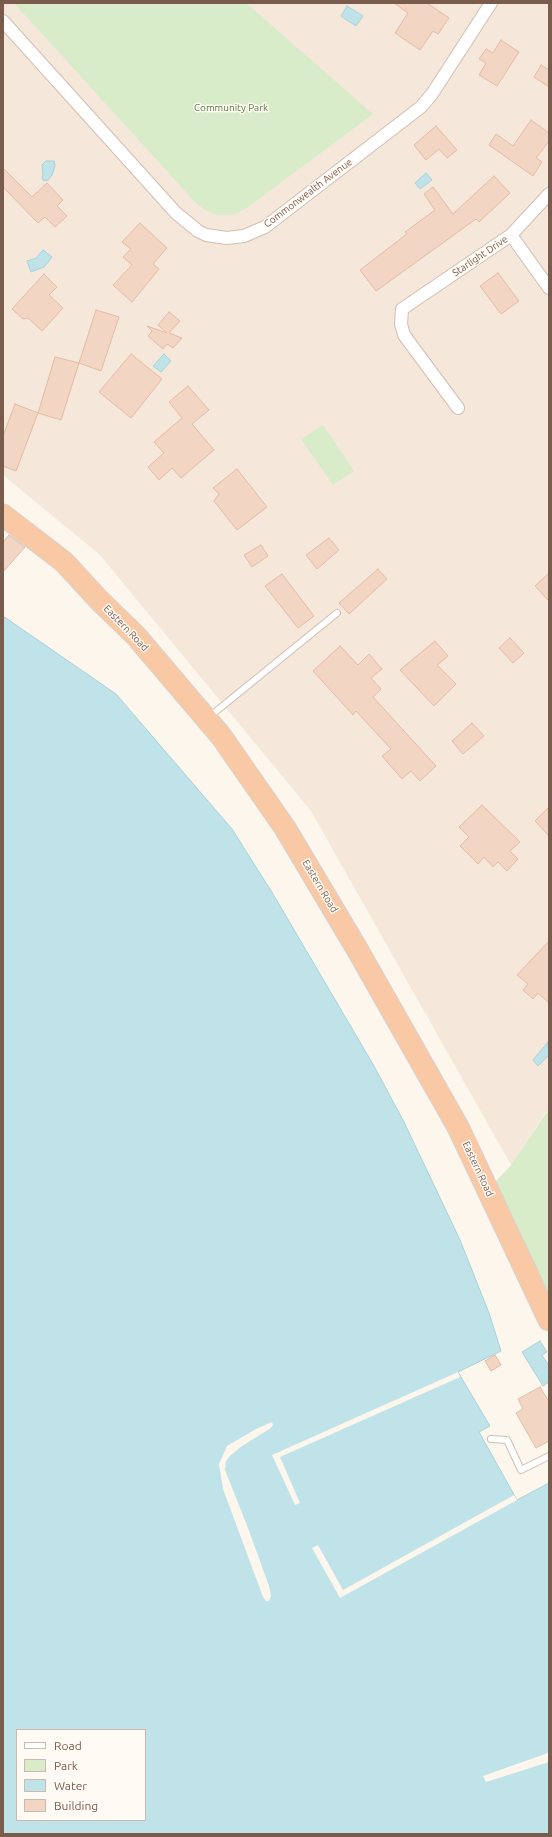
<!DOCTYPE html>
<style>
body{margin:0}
#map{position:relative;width:552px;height:1837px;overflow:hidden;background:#fdf6ec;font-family:Ubuntu,sans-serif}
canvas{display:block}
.frame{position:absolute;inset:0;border:4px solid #7a5c4d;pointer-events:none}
.legend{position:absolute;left:16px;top:1729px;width:130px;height:92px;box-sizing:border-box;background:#fffaf3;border:1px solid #cabbb1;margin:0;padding:5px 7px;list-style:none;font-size:12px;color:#7a5c4d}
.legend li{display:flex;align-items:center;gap:8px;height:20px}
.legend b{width:20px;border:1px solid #cabbb1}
</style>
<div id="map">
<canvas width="552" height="1837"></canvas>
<div class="frame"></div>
<ul class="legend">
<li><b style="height:5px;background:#fff"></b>Road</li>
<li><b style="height:11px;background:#d8ecc9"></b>Park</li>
<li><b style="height:11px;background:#bfe3e8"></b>Water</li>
<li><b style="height:11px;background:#f3d5c3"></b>Building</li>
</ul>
</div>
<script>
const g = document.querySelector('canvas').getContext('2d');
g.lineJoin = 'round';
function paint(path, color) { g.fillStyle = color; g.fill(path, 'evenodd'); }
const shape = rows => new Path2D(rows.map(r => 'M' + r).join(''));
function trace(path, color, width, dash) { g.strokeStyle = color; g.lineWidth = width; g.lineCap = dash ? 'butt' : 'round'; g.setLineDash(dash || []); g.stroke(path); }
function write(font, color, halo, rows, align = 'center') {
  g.font = font + ' Ubuntu,sans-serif'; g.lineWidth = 3; g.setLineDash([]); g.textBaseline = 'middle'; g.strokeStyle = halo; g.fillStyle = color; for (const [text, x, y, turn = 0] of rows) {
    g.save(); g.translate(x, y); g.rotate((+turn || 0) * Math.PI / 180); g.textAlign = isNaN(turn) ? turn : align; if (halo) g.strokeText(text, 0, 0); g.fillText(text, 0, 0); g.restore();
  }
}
const residential = shape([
 [3,3,549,3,549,1108,511,1165,311,811,100,555,3,475]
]);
const green = shape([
 [14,3,246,3,373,114,244,210,231,215,217,215,205,210,196,203],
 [323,425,354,471,333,485,301,439],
 [549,1109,549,1295,495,1182,511,1165]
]);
const water = shape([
 [347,6,363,16,356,26,341,16,347,6],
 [46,161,54,161,55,166,52,175,47,181,43,180,42,177,43,174,42,165,46,161],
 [426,173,432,180,420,189,415,183,426,173],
 [43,250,52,257,44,267,31,272,27,261,36,258,43,250],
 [164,354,171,361,161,372,153,366,164,354],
 [3,616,116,694,232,829,273,894,374,1066,404,1122,460,1240,489,1313,501,1351,458,1372,490,1426,479,1432,517,1500,549,1483,549,1834,3,1834,3,616],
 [17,1730,145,1730,145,1820,17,1820,17,1730],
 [548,1042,549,1055,538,1066,533,1060,548,1042],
 [540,1341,547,1352,542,1355,549,1366,549,1382,543,1386,522,1352,540,1341]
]);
const pier = shape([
 [458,1372,460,1377,280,1457,300,1503,295,1505,272,1455],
 [272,1422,273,1425,271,1428,242,1446,231,1455,226,1461,225,1470,248,1528,269,1586,271,1596,269,1601,266,1601,263,1597,223,1489,219,1464,227,1446,256,1429],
 [514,1495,517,1500,340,1598,312,1548,318,1545,343,1590],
 [549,1752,549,1762,486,1782,483,1776,545,1754]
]);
const building = shape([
 [394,3,427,3,449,18,438,34,433,31,420,50,395,33,408,13,394,3],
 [501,40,519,52,497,86,479,75,486,63,479,59,486,49,493,53,501,40],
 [541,65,549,70,549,87,534,77,541,65],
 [531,120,549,133,549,141,536,158,542,162,533,176,489,145,496,134,513,146,531,120],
 [436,126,457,150,447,158,439,149,426,160,414,145,436,126],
 [3,168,32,197,47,183,63,200,57,206,67,216,55,227,45,217,38,223,3,187,3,168],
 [494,176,510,193,479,222,476,219,376,291,360,270,407,234,405,232,435,210,424,194,433,187,453,214,494,176],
 [140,223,167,248,153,264,159,269,132,302,113,285,132,265,123,257,131,249,122,242,140,223],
 [498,273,519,301,501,314,480,286,498,273],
 [44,274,57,287,49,295,63,308,42,331,28,318,23,319,12,309,44,274],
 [96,310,119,317,101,371,79,363,96,310],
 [169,312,180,321,169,333,182,338,173,348,167,344,163,349,148,336,152,331,147,326,167,333,158,325,169,312],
 [131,354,162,379,131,418,99,392,131,354],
 [55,357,79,363,61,420,38,413,55,357],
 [188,386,209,410,192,424,214,450,181,478,172,468,159,480,148,467,164,453,154,442,182,418,169,402,188,386],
 [15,404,38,413,16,471,3,466,3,436,15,404],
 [237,469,267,507,237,530,214,501,219,494,213,488,237,469],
 [9,535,25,547,3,572,3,542,9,535],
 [329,538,339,550,317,569,306,555,329,538],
 [261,545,268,556,252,567,244,555,261,545],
 [378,569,387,579,349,614,339,603,378,569],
 [549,573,549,601,535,586,549,573],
 [282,574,314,616,298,628,265,586,282,574],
 [510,638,524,653,513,663,499,648,510,638],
 [435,641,448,656,437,665,456,684,434,706,400,670,435,641],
 [340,646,358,665,369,654,382,669,371,678,381,689,373,697,436,766,420,781,411,771,402,779,382,756,391,749,356,711,353,715,313,671,340,646],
 [472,723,484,736,463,754,452,741,472,723],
 [482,805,520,842,510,851,518,859,507,871,498,862,493,867,484,857,478,864,460,846,469,837,459,827,482,805],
 [549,807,549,836,535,821,549,807],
 [549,941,549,1003,538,993,533,999,523,990,528,984,517,975,549,941],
 [495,1355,501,1365,491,1371,485,1361,495,1355],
 [540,1387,549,1402,549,1441,536,1448,516,1413,523,1409,518,1399,540,1387]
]);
const service = shape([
 [209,717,337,613],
 [491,1439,507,1440,521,1470,549,1456]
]);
const minor = shape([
 [3,21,176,213,198,231,206,235,227,238,244,236,265,227,421,107,432,94,491,3],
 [511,235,549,288],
 [458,408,404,335,401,324,402,309,511,235,549,194]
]);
const trunk = shape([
 [3,515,64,562,99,600,136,636,221,736,285,828,357,949,458,1127,549,1320]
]);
const parkNames = [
 ["Community Park",231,108]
];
const streetNames = [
 ["Commonwealth Avenue",308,193,-37],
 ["Starlight Drive",480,256,-34],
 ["Eastern Road",126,628,46],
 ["Eastern Road",320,886,59],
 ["Eastern Road",478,1169,65]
];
paint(residential, '#f5e8da');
paint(green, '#d8ecc9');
paint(water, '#bfe3e8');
trace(water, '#a5d3da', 1);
paint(pier, '#fdf6ec');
paint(building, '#f3d5c3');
trace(building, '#e6bba3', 1);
trace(service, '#d1beb0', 8);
trace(minor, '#d1beb0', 14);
trace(trunk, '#dad1cd', 23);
trace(service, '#fff', 6);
trace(minor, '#fff', 12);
trace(trunk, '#f9c8a4', 21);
write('10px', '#537a41', '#fffaf3', parkNames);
write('10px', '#7a5c4d', '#fffaf3', streetNames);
</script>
